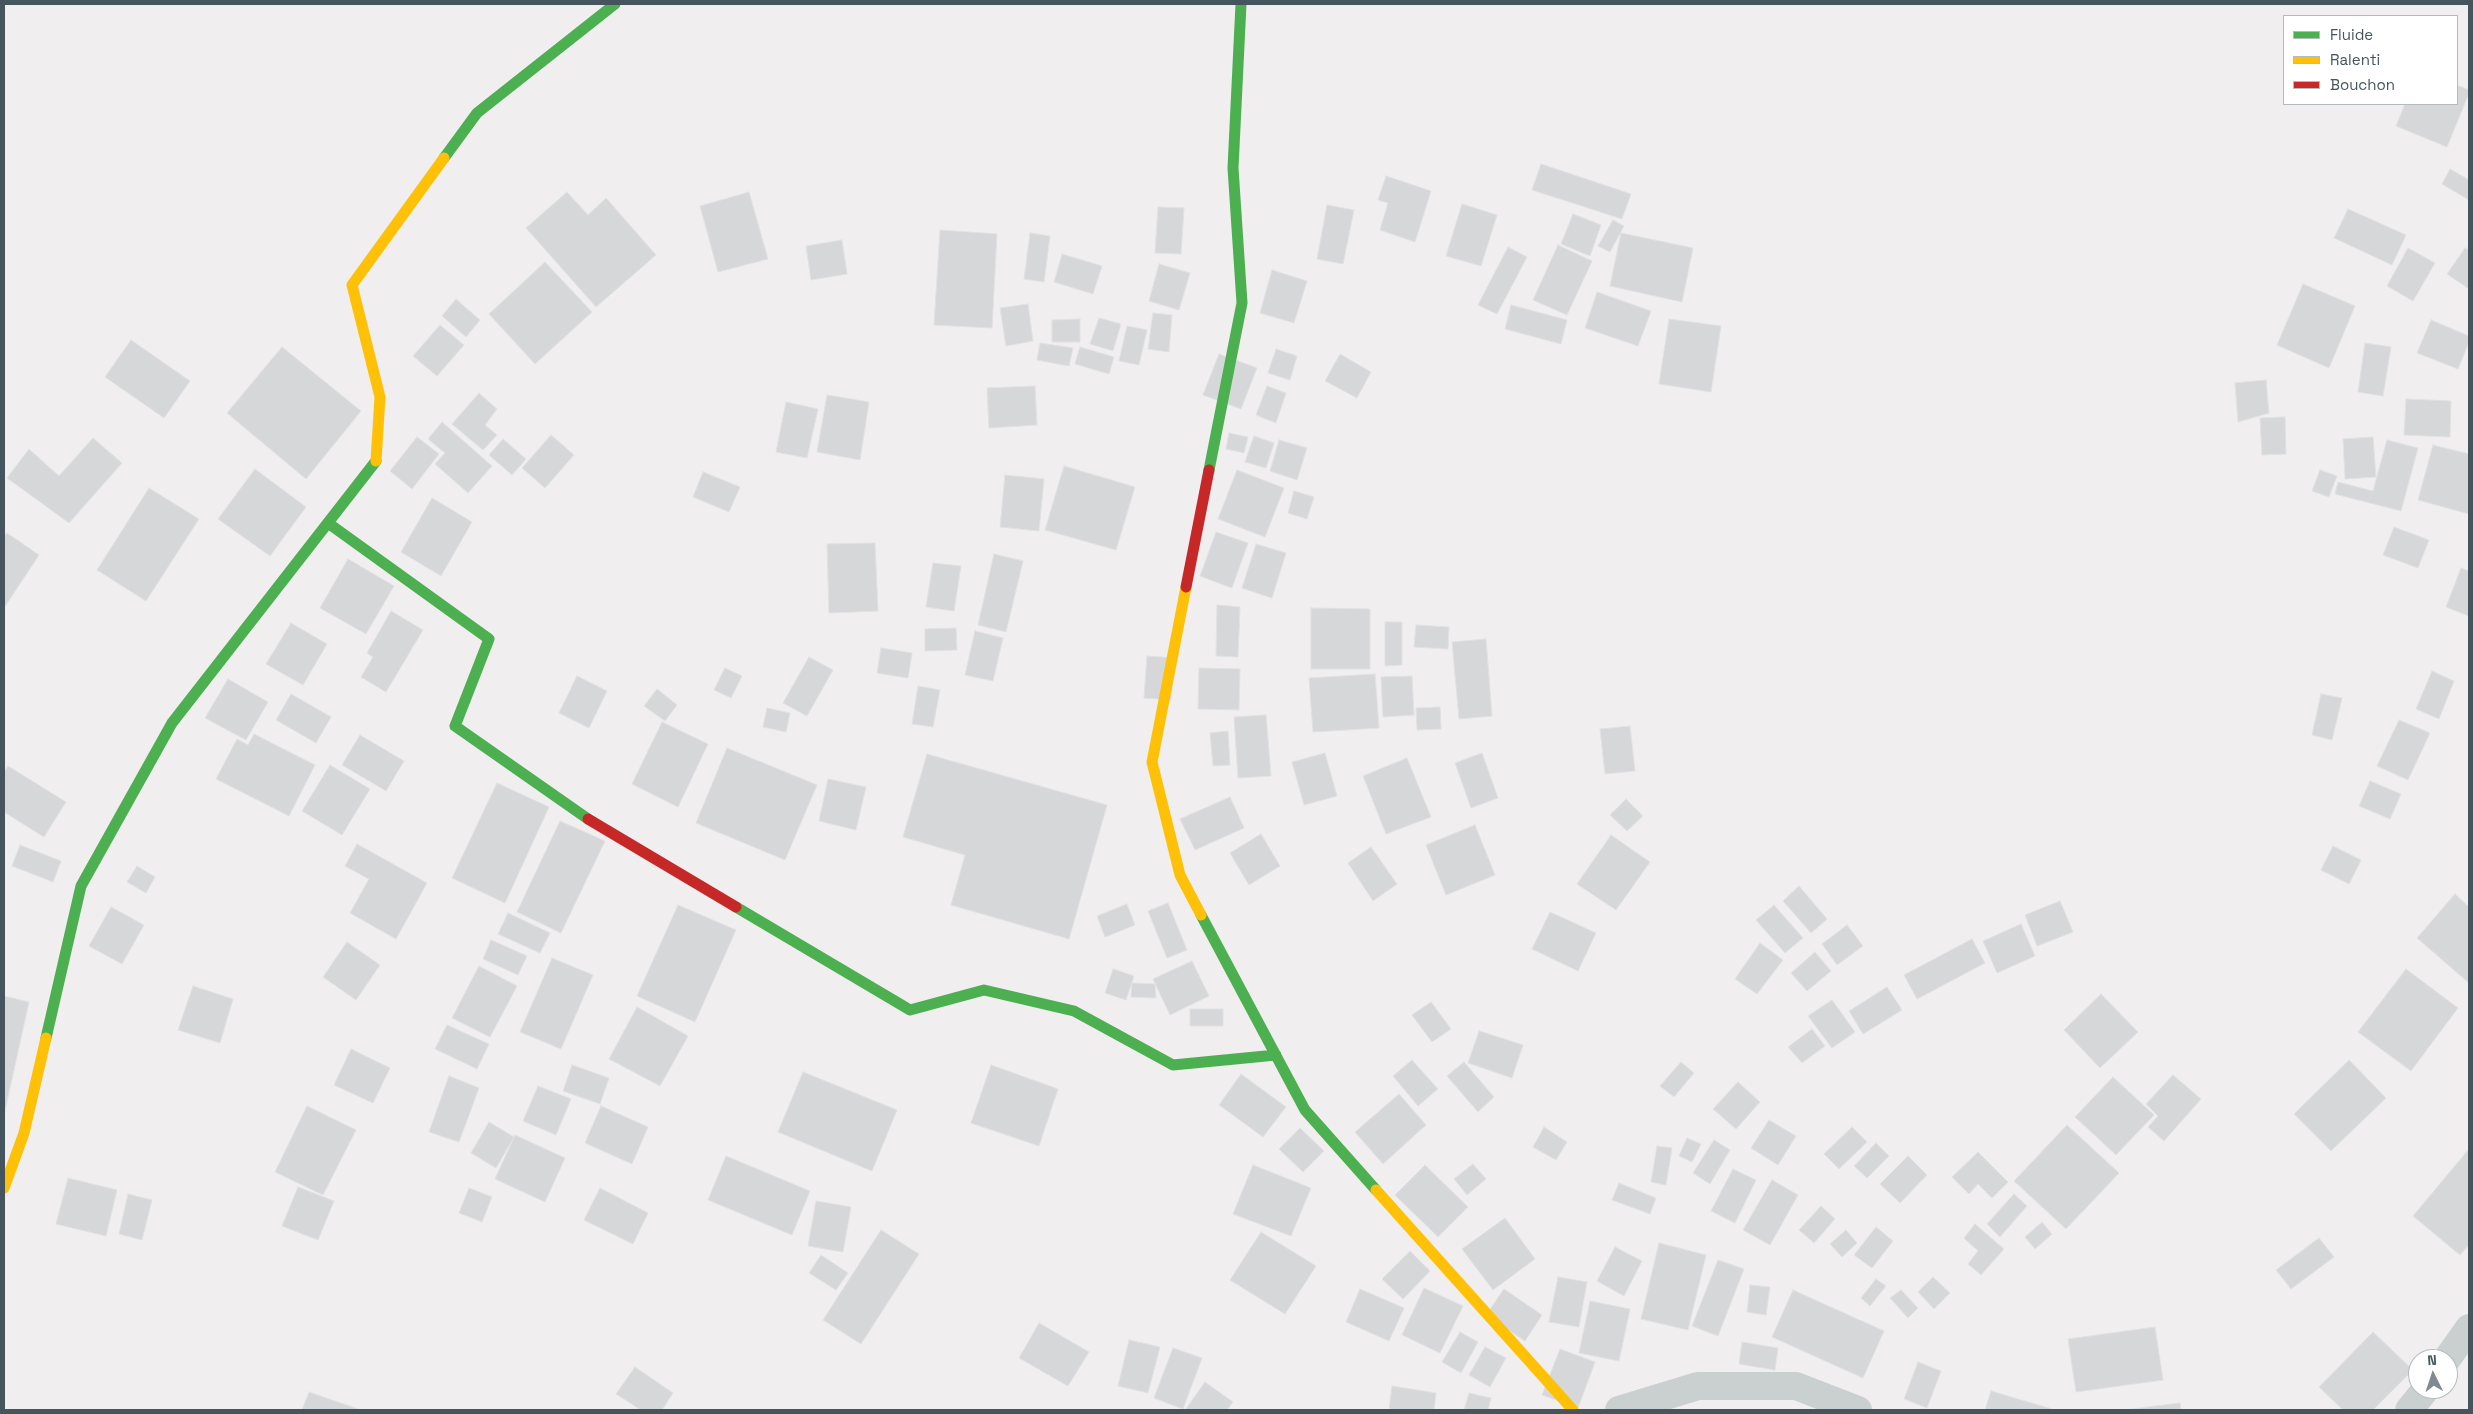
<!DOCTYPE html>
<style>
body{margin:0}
#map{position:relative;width:2473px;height:1414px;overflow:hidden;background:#f0eeef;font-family:"Space Grotesk",sans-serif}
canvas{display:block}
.frame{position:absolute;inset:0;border:5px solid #44555d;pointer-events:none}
.legend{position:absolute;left:2283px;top:15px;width:175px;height:90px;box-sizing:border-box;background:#fff;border:1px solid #b4bbbe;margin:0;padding:6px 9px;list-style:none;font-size:15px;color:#44555d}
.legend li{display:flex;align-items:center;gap:10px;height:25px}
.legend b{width:25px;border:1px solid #b4bbbe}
.north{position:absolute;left:2408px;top:1349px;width:50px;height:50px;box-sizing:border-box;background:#fff;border:1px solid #b4bbbe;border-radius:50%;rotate:356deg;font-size:14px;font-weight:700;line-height:20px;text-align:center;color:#44555d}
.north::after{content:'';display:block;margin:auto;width:18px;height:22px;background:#808b90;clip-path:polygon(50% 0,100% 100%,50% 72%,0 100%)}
</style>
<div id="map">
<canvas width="2473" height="1414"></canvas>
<div class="frame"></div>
<ul class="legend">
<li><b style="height:6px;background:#4caf50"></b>Fluide</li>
<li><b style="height:6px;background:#ffc107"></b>Ralenti</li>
<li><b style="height:6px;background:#c62828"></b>Bouchon</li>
</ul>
<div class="north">N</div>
</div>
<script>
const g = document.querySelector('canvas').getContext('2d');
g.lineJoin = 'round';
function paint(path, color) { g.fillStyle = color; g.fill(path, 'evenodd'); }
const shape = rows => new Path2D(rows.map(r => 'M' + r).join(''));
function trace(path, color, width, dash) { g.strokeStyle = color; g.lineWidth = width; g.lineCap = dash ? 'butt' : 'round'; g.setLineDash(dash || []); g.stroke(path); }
const building = shape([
 [2457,85,2469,90,2469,93,2447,147,2396,126,2405,104,2457,104,2457,85],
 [1541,164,1631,194,1622,219,1532,190,1541,164],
 [2450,169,2469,180,2469,200,2442,184,2450,169],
 [1386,176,1431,191,1415,242,1380,230,1388,203,1378,200,1386,176],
 [567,192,588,215,606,198,656,255,596,307,526,228,567,192],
 [749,192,768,259,718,272,700,206,749,192],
 [1462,204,1497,215,1481,266,1446,256,1462,204],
 [1327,205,1354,210,1343,264,1317,259,1327,205],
 [1158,207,1184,208,1181,254,1155,253,1158,207],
 [2348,209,2406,235,2392,265,2334,238,2348,209],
 [1573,214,1601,225,1590,256,1561,244,1573,214],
 [1613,220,1624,226,1610,252,1598,246,1613,220],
 [940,230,997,234,992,328,934,325,940,230],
 [1030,233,1050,236,1044,282,1024,279,1030,233],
 [1621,233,1693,248,1682,302,1610,286,1621,233],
 [842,240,847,274,811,280,806,246,842,240],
 [1558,245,1592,261,1567,315,1533,300,1558,245],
 [1508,247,1527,257,1497,314,1478,305,1508,247],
 [2408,248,2435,263,2413,301,2387,286,2408,248],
 [2465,248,2469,250,2469,289,2447,274,2465,248],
 [1062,254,1102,266,1093,294,1054,282,1062,254],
 [545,262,592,312,535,364,489,314,545,262],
 [1159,264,1190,273,1179,310,1149,301,1159,264],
 [1272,270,1307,281,1294,323,1260,313,1272,270],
 [2303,284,2355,306,2329,368,2277,345,2303,284],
 [1597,292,1651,311,1638,346,1585,328,1597,292],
 [456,299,480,320,466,337,442,316,456,299],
 [1028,304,1033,341,1006,346,1000,308,1028,304],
 [1511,305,1567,320,1561,344,1505,329,1511,305],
 [1153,313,1172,315,1169,352,1148,349,1153,313],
 [1099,318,1121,324,1113,351,1090,344,1099,318],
 [1080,319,1080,342,1052,342,1052,320,1080,319],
 [1669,319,1721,326,1711,392,1659,384,1669,319],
 [2431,320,2469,336,2469,342,2458,369,2417,353,2431,320],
 [440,325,464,345,437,376,413,356,440,325],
 [1127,326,1147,330,1139,365,1119,361,1127,326],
 [131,340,190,381,164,418,105,377,131,340],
 [1040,343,1073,348,1069,366,1037,360,1040,343],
 [2365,343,2391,347,2383,396,2358,392,2365,343],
 [282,347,361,411,306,479,227,413,282,347],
 [1080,347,1114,357,1109,374,1075,364,1080,347],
 [1276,349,1297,356,1290,380,1268,373,1276,349],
 [1219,354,1257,368,1241,409,1203,395,1219,354],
 [1340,354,1371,372,1357,398,1325,381,1340,354],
 [2266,380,2269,413,2238,422,2235,383,2266,380],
 [1035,386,1037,425,989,428,987,388,1035,386],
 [1267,386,1286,393,1276,423,1256,415,1267,386],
 [479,393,497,409,485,425,497,435,483,450,452,424,479,393],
 [827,395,869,402,860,460,817,452,827,395],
 [2406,399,2451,401,2450,437,2404,435,2406,399],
 [786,402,818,409,807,458,776,452,786,402],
 [2285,417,2286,454,2262,455,2260,418,2285,417],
 [442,422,492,466,468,493,435,464,445,453,428,439,442,422],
 [1229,433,1248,437,1244,453,1226,449,1229,433],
 [551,435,574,455,545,488,522,468,551,435],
 [1254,436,1274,443,1266,468,1245,462,1254,436],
 [417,437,439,454,412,489,390,471,417,437],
 [2373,437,2376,477,2345,479,2343,439,2373,437],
 [93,438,122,463,69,523,7,478,29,449,59,476,93,438],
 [503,439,526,459,512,475,489,455,503,439],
 [1279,440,1307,448,1297,480,1270,471,1279,440],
 [2387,440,2418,448,2401,511,2335,494,2338,482,2373,491,2387,440],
 [2433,445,2469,454,2469,514,2418,500,2433,445],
 [1064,466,1135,487,1116,550,1045,530,1064,466],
 [255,469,306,507,270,556,218,519,255,469],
 [1237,470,1284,488,1265,537,1218,519,1237,470],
 [2320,470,2337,476,2329,497,2312,491,2320,470],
 [703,472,740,487,729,512,693,497,703,472],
 [1005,475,1044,479,1039,531,1000,527,1005,475],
 [149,488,199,519,146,601,97,570,149,488],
 [1294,491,1314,497,1307,519,1288,513,1294,491],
 [432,498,472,522,441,576,401,552,432,498],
 [2394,527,2429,540,2418,568,2383,555,2394,527],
 [1216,532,1248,543,1232,588,1200,576,1216,532],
 [7,533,39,555,4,608,4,537,7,533],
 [875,543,878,611,829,613,827,544,875,543],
 [1256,544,1286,553,1272,598,1242,588,1256,544],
 [994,554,1023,561,1006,632,978,625,994,554],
 [348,559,394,586,366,634,320,608,348,559],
 [933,563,961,566,954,611,926,607,933,563],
 [2461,568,2469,571,2469,616,2446,607,2461,568],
 [1217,605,1240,607,1238,657,1216,656,1217,605],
 [1311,608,1370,609,1370,669,1311,669,1311,608],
 [391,611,423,630,386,692,361,677,373,657,367,653,391,611],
 [1385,622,1402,622,1402,665,1385,666,1385,622],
 [291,623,327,644,303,685,266,664,291,623],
 [1416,625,1449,627,1448,649,1414,647,1416,625],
 [956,628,957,650,925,651,925,629,956,628],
 [975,631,1003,638,993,681,965,675,975,631],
 [1486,639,1492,716,1459,719,1452,642,1486,639],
 [881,648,912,653,908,678,877,673,881,648],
 [1147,656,1175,658,1171,700,1144,698,1147,656],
 [809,657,833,670,807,716,783,703,809,657],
 [725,668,742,676,731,698,714,690,725,668],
 [1199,668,1240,669,1239,710,1198,709,1199,668],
 [2432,671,2454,681,2439,719,2416,709,2432,671],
 [1375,674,1379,728,1313,732,1309,678,1375,674],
 [577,676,607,691,589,728,559,713,577,676],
 [1412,676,1414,715,1383,717,1381,677,1412,676],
 [228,679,268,702,246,740,205,718,228,679],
 [918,686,940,690,933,727,912,724,918,686],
 [657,689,677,705,665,721,644,706,657,689],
 [291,694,331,717,316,743,276,720,291,694],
 [2321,694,2342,698,2332,740,2312,735,2321,694],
 [1440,707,1441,729,1417,730,1416,708,1440,707],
 [767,708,790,713,786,732,763,727,767,708],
 [1266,715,1271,776,1238,778,1234,717,1266,715],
 [2399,720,2430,733,2408,780,2377,766,2399,720],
 [662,722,708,744,678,807,632,784,662,722],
 [1630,726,1635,771,1605,774,1600,729,1630,726],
 [1228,731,1230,765,1213,766,1210,733,1228,731],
 [254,734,315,765,289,816,216,779,237,739,248,745,254,734],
 [360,735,404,761,386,791,342,765,360,735],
 [727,748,817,785,785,860,696,823,727,748],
 [1325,753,1337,796,1304,805,1292,762,1325,753],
 [1482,753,1498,798,1471,808,1455,763,1482,753],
 [927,754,1107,805,1069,939,951,905,965,855,903,837,927,754],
 [1407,758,1431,817,1386,834,1363,776,1407,758],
 [330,765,370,789,342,835,302,811,330,765],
 [8,766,66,802,44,837,4,812,4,772,8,766],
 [828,779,866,787,856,830,819,821,828,779],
 [2370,781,2401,794,2390,819,2359,806,2370,781],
 [497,783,549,807,505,903,452,878,497,783],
 [1230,797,1244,828,1195,850,1180,819,1230,797],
 [1626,799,1643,816,1627,831,1610,815,1626,799],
 [560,821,605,841,561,933,517,912,560,821],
 [1475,825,1495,875,1446,895,1426,845,1475,825],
 [1261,834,1280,866,1249,885,1230,853,1261,834],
 [1611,835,1650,862,1616,910,1577,884,1611,835],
 [357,844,427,883,396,939,350,913,369,879,345,866,357,844],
 [20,845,61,861,53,882,12,866,20,845],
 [2333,846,2361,860,2349,884,2321,870,2333,846],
 [1371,847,1397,884,1373,901,1348,863,1371,847],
 [137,866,155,877,146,893,127,882,137,866],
 [1799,886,1827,919,1811,933,1783,901,1799,886],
 [2455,894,2469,907,2469,983,2417,938,2455,894],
 [2060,901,2073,932,2037,946,2025,915,2060,901],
 [1168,903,1187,950,1167,958,1148,911,1168,903],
 [1127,904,1135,925,1105,937,1097,916,1127,904],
 [678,905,736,930,695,1022,637,996,678,905],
 [1774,905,1803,938,1785,953,1756,920,1774,905],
 [111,907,144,925,122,964,89,946,111,907],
 [1550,912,1596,933,1578,971,1532,949,1550,912],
 [508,913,550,933,540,953,498,934,508,913],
 [2021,924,2035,956,1997,973,1983,941,2021,924],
 [1847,925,1863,946,1837,965,1822,944,1847,925],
 [1972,939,1985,963,1917,999,1904,975,1972,939],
 [491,940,527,956,518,975,483,959,491,940],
 [347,942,380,965,356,1000,323,977,347,942],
 [1760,943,1783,960,1757,994,1735,979,1760,943],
 [1815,952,1831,971,1807,991,1791,973,1815,952],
 [552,958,593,975,561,1049,520,1032,552,958],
 [1192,961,1209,996,1170,1015,1153,979,1192,961],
 [479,966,517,986,490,1037,452,1018,479,966],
 [1113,969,1134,976,1126,1000,1105,993,1113,969],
 [2406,969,2458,1008,2411,1071,2358,1032,2406,969],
 [1132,983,1155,984,1156,998,1131,997,1132,983],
 [193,986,233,999,220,1043,178,1030,193,986],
 [1887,987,1902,1010,1863,1034,1849,1011,1887,987],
 [2101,994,2138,1032,2100,1068,2064,1030,2101,994],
 [4,996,29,1002,4,1115,4,996],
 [1832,1000,1855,1032,1832,1048,1808,1016,1832,1000],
 [1431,1002,1451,1029,1432,1042,1412,1015,1431,1002],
 [637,1007,688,1036,660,1086,609,1059,637,1007],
 [1190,1009,1223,1009,1223,1026,1190,1026,1190,1009],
 [447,1025,489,1044,477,1069,435,1049,447,1025],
 [1812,1029,1825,1046,1802,1063,1788,1047,1812,1029],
 [1479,1031,1523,1045,1512,1078,1468,1063,1479,1031],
 [351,1049,390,1068,373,1103,334,1085,351,1049],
 [1412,1060,1438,1089,1418,1106,1393,1076,1412,1060],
 [2349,1060,2386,1098,2331,1151,2294,1114,2349,1060],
 [1464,1062,1494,1097,1478,1112,1447,1076,1464,1062],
 [1681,1062,1694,1073,1674,1097,1660,1086,1681,1062],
 [572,1065,609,1078,600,1104,563,1091,572,1065],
 [991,1065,1058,1089,1039,1146,971,1123,991,1065],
 [803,1072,897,1110,872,1171,778,1132,803,1072],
 [1241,1074,1286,1107,1263,1137,1219,1105,1241,1074],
 [2173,1075,2201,1099,2164,1141,2148,1127,2158,1116,2146,1104,2173,1075],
 [449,1076,479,1088,459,1142,429,1132,449,1076],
 [2113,1077,2154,1115,2116,1155,2075,1117,2113,1077],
 [1738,1082,1760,1102,1736,1129,1713,1109,1738,1082],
 [538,1086,571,1099,556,1135,523,1121,538,1086],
 [1399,1094,1426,1125,1383,1164,1355,1132,1399,1094],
 [307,1106,356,1130,323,1195,275,1172,307,1106],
 [601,1106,648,1127,632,1164,585,1143,601,1106],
 [1769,1120,1796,1136,1778,1165,1751,1148,1769,1120],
 [489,1122,514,1137,496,1168,471,1153,489,1122],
 [2067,1125,2119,1173,2066,1229,2014,1181,2067,1125],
 [1544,1127,1567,1142,1556,1160,1533,1147,1544,1127],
 [1852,1127,1867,1142,1839,1169,1824,1154,1852,1127],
 [1300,1128,1324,1151,1303,1172,1279,1149,1300,1128],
 [515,1135,565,1158,545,1202,495,1179,515,1135],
 [1687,1138,1701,1144,1692,1162,1679,1156,1687,1138],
 [1714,1140,1730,1150,1710,1184,1693,1173,1714,1140],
 [1876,1143,1889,1156,1867,1178,1854,1166,1876,1143],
 [1657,1146,1672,1148,1666,1185,1651,1182,1657,1146],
 [2469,1149,2469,1245,2460,1255,2413,1216,2469,1149],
 [1978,1152,2008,1182,1992,1198,1978,1184,1969,1194,1952,1177,1978,1152],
 [726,1156,810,1191,792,1235,708,1200,726,1156],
 [1908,1156,1927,1175,1900,1203,1880,1184,1908,1156],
 [1473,1164,1486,1179,1467,1195,1454,1179,1473,1164],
 [1253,1165,1311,1188,1291,1236,1233,1214,1253,1165],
 [1425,1165,1468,1207,1438,1237,1395,1195,1425,1165],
 [1733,1169,1756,1180,1735,1223,1711,1211,1733,1169],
 [68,1178,117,1190,106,1236,56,1224,68,1178],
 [1772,1180,1798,1195,1770,1245,1743,1230,1772,1180],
 [1619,1183,1656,1198,1650,1214,1612,1200,1619,1183],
 [298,1187,334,1201,318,1240,282,1226,298,1187],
 [469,1188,492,1197,482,1222,459,1213,469,1188],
 [600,1188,648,1213,633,1244,584,1220,600,1188],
 [128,1194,152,1200,142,1240,119,1234,128,1194],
 [2014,1194,2027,1206,2000,1237,1987,1224,2014,1194],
 [816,1201,851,1207,843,1252,808,1246,816,1201],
 [1821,1206,1835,1219,1814,1243,1799,1230,1821,1206],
 [1505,1218,1535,1259,1493,1290,1462,1249,1505,1218],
 [2042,1222,2052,1234,2035,1249,2025,1237,2042,1222],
 [1975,1224,2004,1249,1981,1275,1968,1264,1978,1251,1964,1238,1975,1224],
 [1876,1227,1893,1241,1872,1268,1854,1255,1876,1227],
 [881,1230,919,1254,861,1344,823,1320,881,1230],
 [1846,1230,1857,1243,1842,1257,1830,1244,1846,1230],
 [1261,1232,1316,1266,1285,1314,1230,1280,1261,1232],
 [2319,1238,2334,1257,2291,1289,2276,1270,2319,1238],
 [1659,1243,1706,1255,1688,1330,1641,1319,1659,1243],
 [1615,1247,1642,1261,1624,1296,1597,1281,1615,1247],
 [1410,1251,1430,1271,1403,1299,1382,1279,1410,1251],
 [821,1255,848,1273,836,1290,809,1273,821,1255],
 [1718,1260,1744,1269,1718,1336,1692,1326,1718,1260],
 [1558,1277,1587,1282,1579,1327,1549,1322,1558,1277],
 [1933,1277,1950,1293,1934,1309,1918,1292,1933,1277],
 [1876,1279,1886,1286,1870,1306,1861,1298,1876,1279],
 [1750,1285,1770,1287,1766,1315,1747,1312,1750,1285],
 [1424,1288,1463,1306,1440,1353,1402,1335,1424,1288],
 [1360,1289,1404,1308,1389,1341,1346,1322,1360,1289],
 [1504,1289,1542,1315,1525,1341,1486,1315,1504,1289],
 [1793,1290,1884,1331,1863,1378,1772,1337,1793,1290],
 [1901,1290,1918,1308,1908,1318,1890,1298,1901,1290],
 [1590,1301,1630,1309,1619,1361,1579,1353,1590,1301],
 [1039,1323,1089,1352,1068,1386,1019,1358,1039,1323],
 [2155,1327,2163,1380,2076,1392,2068,1339,2155,1327],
 [1460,1332,1478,1342,1461,1373,1442,1362,1460,1332],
 [2373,1332,2413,1370,2373,1410,2343,1410,2319,1387,2373,1332],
 [1129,1340,1160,1347,1148,1393,1118,1386,1129,1340],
 [1742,1342,1778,1348,1775,1370,1739,1364,1742,1342],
 [1485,1347,1506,1358,1490,1387,1469,1375,1485,1347],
 [1173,1348,1202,1358,1183,1409,1154,1398,1173,1348],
 [1560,1349,1595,1362,1578,1408,1542,1395,1560,1349],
 [1918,1362,1941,1371,1927,1408,1904,1399,1918,1362],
 [635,1367,673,1393,662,1410,641,1410,616,1394,635,1367],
 [1205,1382,1233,1402,1227,1410,1185,1410,1205,1382],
 [1392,1386,1436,1393,1434,1410,1389,1410,1392,1386],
 [1991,1391,2052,1409,2052,1410,1985,1410,1991,1391],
 [309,1392,361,1410,302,1410,309,1392],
 [1469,1393,1491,1398,1488,1410,1464,1410,1469,1393],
 [2180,1403,2181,1410,2123,1410,2180,1403]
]);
const street = shape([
 [2447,1359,2469,1328],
 [1619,1410,1698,1386,1796,1386,1858,1410],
 [2409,1410,2426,1389]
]);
const fast = shape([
 [444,158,477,113,615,4],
 [1209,470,1242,303,1233,168,1241,4],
 [328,523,489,639,455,726,588,819],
 [736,907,910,1010,984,990,1074,1011,1173,1065,1276,1055],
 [1201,915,1305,1110,1376,1190],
 [46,1038,81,886,172,723,376,461]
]);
const slow = shape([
 [376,461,380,397,352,285,444,158],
 [1186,587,1152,762,1180,875,1201,915],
 [4,1188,24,1133,46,1038],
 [1376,1190,1573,1410]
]);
const jam = shape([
 [1186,587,1209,470],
 [588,819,736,907]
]);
paint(building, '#d6d7d9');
trace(building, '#e1e0e2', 1);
trace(street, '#cacfd0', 28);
trace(fast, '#4caf50', 11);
trace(slow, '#ffc107', 11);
trace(jam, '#c62828', 11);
</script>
